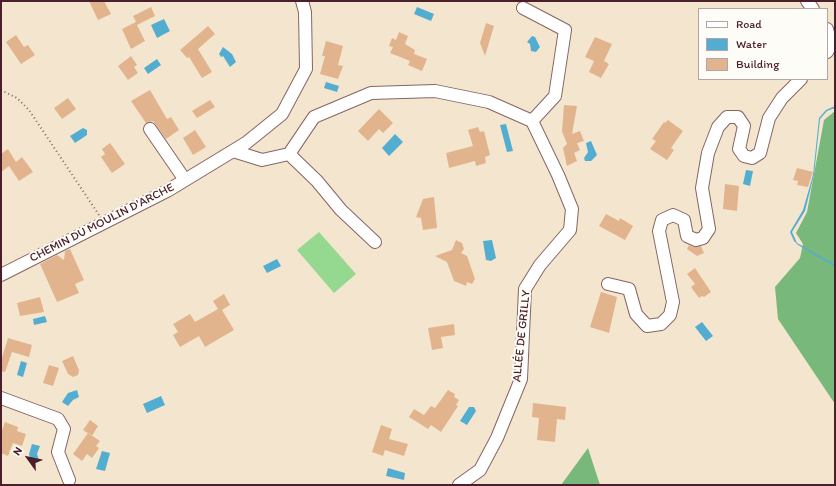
<!DOCTYPE html>
<meta charset="utf-8">
<style>
body{margin:0}
#map{position:relative;width:836px;height:486px;overflow:hidden;background:#f4e6ce;font-family:Itim,sans-serif}
canvas{display:block}
.frame{position:absolute;inset:0;border:2px solid #4a1f2b;pointer-events:none}
.legend{position:absolute;left:698px;top:8px;width:130px;height:72px;box-sizing:border-box;background:#fdfcf7;border:1px solid #b5a4a5;margin:0;padding:5px 7px;list-style:none;font-size:12px;color:#4a1f2b}
.legend li{display:flex;align-items:center;gap:8px;height:20px}
.legend b{width:20px;border:1px solid #b5a4a5}
.north{position:absolute;left:8px;top:438px;width:40px;height:40px;-webkit-text-stroke:3px #fdfcf7;paint-order:stroke;rotate:303deg;font-size:11px;font-weight:700;line-height:16px;text-align:center;color:#4a1f2b}
.north::after{content:'';display:block;margin:auto;width:14px;height:18px;background:#4a1f2b;clip-path:polygon(50% 0,100% 100%,50% 72%,0 100%)}
</style>
<div id="map">
<canvas width="836" height="486"></canvas>
<div class="frame"></div>
<ul class="legend">
<li><b style="height:5px;background:#fff"></b>Road</li>
<li><b style="height:11px;background:#53add0"></b>Water</li>
<li><b style="height:11px;background:#e2b48e"></b>Building</li>
</ul>
<div class="north">N</div>
</div>
<script>
const g = document.querySelector('canvas').getContext('2d');
g.lineJoin = 'round';
function paint(path, color) { g.fillStyle = color; g.fill(path, 'evenodd'); }
const shape = rows => new Path2D(rows.map(r => 'M' + r).join(''));
function trace(path, color, width, dash) { g.strokeStyle = color; g.lineWidth = width; g.lineCap = dash ? 'butt' : 'round'; g.setLineDash(dash || []); g.stroke(path); }
function write(font, color, halo, rows, align = 'center') {
  g.font = font + ' Itim,sans-serif'; g.lineWidth = 4; g.setLineDash([]); g.textBaseline = 'middle'; g.strokeStyle = halo; g.fillStyle = color; for (const [text, x, y, turn = 0] of rows) {
    g.save(); g.translate(x, y); g.rotate((+turn || 0) * Math.PI / 180); g.textAlign = isNaN(turn) ? turn : align; if (halo) g.strokeText(text, 0, 0); g.fillText(text, 0, 0); g.restore();
  }
}
const green = shape([
 [319,232,356,274,334,293,297,250]
]);
const forest = shape([
 [835,111,835,404,778,319,775,287,800,258,803,244,796,233,807,212,824,120],
 [588,448,600,485,561,485]
]);
const water = shape([
 [417,7,434,14,431,21,414,14],
 [164,19,170,31,157,38,151,25],
 [532,36,535,37,540,47,536,52,531,51,530,44,527,42],
 [223,47,232,54,236,62,230,67,223,56,221,57,219,54],
 [157,59,161,65,148,74,144,68],
 [326,82,339,86,337,92,324,88],
 [835,106,835,108,827,111,820,119,814,175,805,211,792,232,797,243,834,264,835,268,832,265,798,245,794,241,790,232,803,210,813,175,819,118,826,110],
 [506,124,513,151,507,152,500,125],
 [83,128,87,130,87,135,75,143,70,136],
 [395,134,403,142,389,156,382,148],
 [591,141,597,155,591,161,585,161,584,158,588,152,586,143],
 [746,170,753,171,750,186,743,184],
 [492,240,496,258,491,261,486,260,483,241],
 [277,259,281,266,267,273,263,266],
 [45,316,47,322,34,325,33,319],
 [702,322,713,336,706,341,695,327],
 [21,361,27,363,23,377,17,375],
 [77,390,79,397,73,400,68,406,62,402,68,393],
 [161,396,165,405,147,413,143,404],
 [469,407,474,407,476,411,467,425,460,421],
 [32,444,40,446,37,454,39,460,31,462,29,454],
 [102,451,110,453,105,471,96,469],
 [388,468,405,473,404,480,386,476]
]);
const building = shape([
 [89,1,104,1,111,14,98,20],
 [151,7,155,16,137,25,145,41,131,49,122,29,136,22,133,16],
 [486,23,494,26,485,56,480,43],
 [208,26,215,34,198,49,212,72,202,78,189,57,187,58,180,50],
 [399,32,408,36,405,44,415,50,414,54,427,59,422,71,408,65,410,61,390,53,393,47,389,46,392,38,396,40],
 [16,35,24,47,28,45,35,55,21,64,6,42],
 [595,37,612,44,604,61,609,64,601,78,589,72,594,61,585,57],
 [326,41,343,46,338,65,343,66,338,79,320,74,325,56,322,56],
 [131,56,137,65,134,67,138,73,128,80,118,66],
 [150,90,167,119,171,117,179,130,166,139,153,121,146,123,131,101],
 [68,98,76,109,62,119,54,108],
 [210,100,215,107,197,118,192,111],
 [564,105,577,106,572,134,580,131,584,141,577,143,580,150,574,153,577,161,567,166,563,148,567,144,562,131],
 [379,109,393,123,383,133,379,129,368,141,358,131],
 [668,120,683,131,671,148,674,150,667,160,650,149,656,141,652,139,664,122,665,123],
 [478,127,480,132,484,131,490,155,485,157,486,163,476,166,475,161,449,168,446,153,473,146,468,130],
 [195,130,206,147,193,155,183,138],
 [110,143,125,164,112,173,101,157,105,154,102,149],
 [8,149,16,162,22,157,33,172,19,181,9,166,1,172,1,154],
 [797,168,813,172,808,187,797,185,798,181,793,180],
 [725,184,739,186,737,211,723,209],
 [434,197,437,228,423,230,421,218,416,217,423,199],
 [606,214,619,221,620,218,633,226,625,240,599,226],
 [456,240,462,243,464,249,461,253,467,256,475,279,472,284,467,282,466,286,454,281,447,262,435,256,452,250],
 [689,245,693,247,701,246,704,253,697,256,687,249],
 [70,249,84,280,75,284,79,293,57,302,40,264,57,255,64,260,65,251],
 [695,268,711,292,704,297,702,296,699,298,691,287,695,284,687,274],
 [601,292,617,297,609,333,590,327],
 [224,294,230,305,222,310,234,330,205,347,199,336,180,347,173,335,178,332,173,324,190,314,195,322,218,309,213,301],
 [40,297,44,312,20,316,17,303],
 [454,324,455,335,441,337,443,348,432,350,428,328],
 [8,338,32,345,29,357,12,352,5,372,1,371,1,361],
 [73,356,79,370,78,375,73,377,68,374,62,361],
 [49,365,59,368,53,386,43,383],
 [448,390,455,394,454,397,459,400,456,405,458,406,441,432,431,425,428,429,409,417,414,409,424,415,431,406,435,408],
 [533,403,566,407,565,420,557,419,555,442,537,440,539,418,532,417],
 [90,420,98,426,92,436,83,430],
 [5,422,18,427,17,431,26,434,22,446,13,443,8,456,1,453,1,433],
 [381,425,392,429,389,439,408,444,404,456,385,450,383,456,372,452],
 [88,433,100,441,96,446,99,448,92,458,87,454,82,461,73,454]
]);
const path = shape([
 [1,90,17,98,29,110,99,215]
]);
const minor = shape([
 [807,1,813,9],
 [523,8,565,30,555,96,532,121],
 [827,29,831,44,827,52],
 [150,129,185,180],
 [233,151,262,160,289,154,314,117,371,93,435,91,489,102,532,121,558,175,572,209,570,230,540,265,525,289,521,379,497,438,480,470,459,485],
 [289,154,317,181,341,210,375,242],
 [1,275,167,191,246,143,282,114,306,69,305,12,302,1],
 [608,284,629,289,636,314,647,326,661,324,670,315,673,302,659,231,662,220,673,215,684,220,687,236,696,240,703,238,709,229,702,188,708,153,718,127,727,117,738,117,744,126,739,149,744,156,752,158,760,153,769,118,782,98,801,79],
 [1,398,58,419,64,429,58,452,69,480]
]);
const streetNames = [
 ["CHEMIN DU MOULIN D'ARCHE",102,223,-27],
 ["ALLÉE DE GRILLY",522,336,-84]
];
paint(green, '#95d890');
paint(forest, '#78b87a');
paint(water, '#53add0');
paint(building, '#e2b48e');
trace(minor, '#866564', 14);
trace(path, '#866564', 2, [1, 3]);
trace(minor, '#fff', 12);
write('12px', '#4a1f2b', '#fdfcf7', streetNames);
</script>
